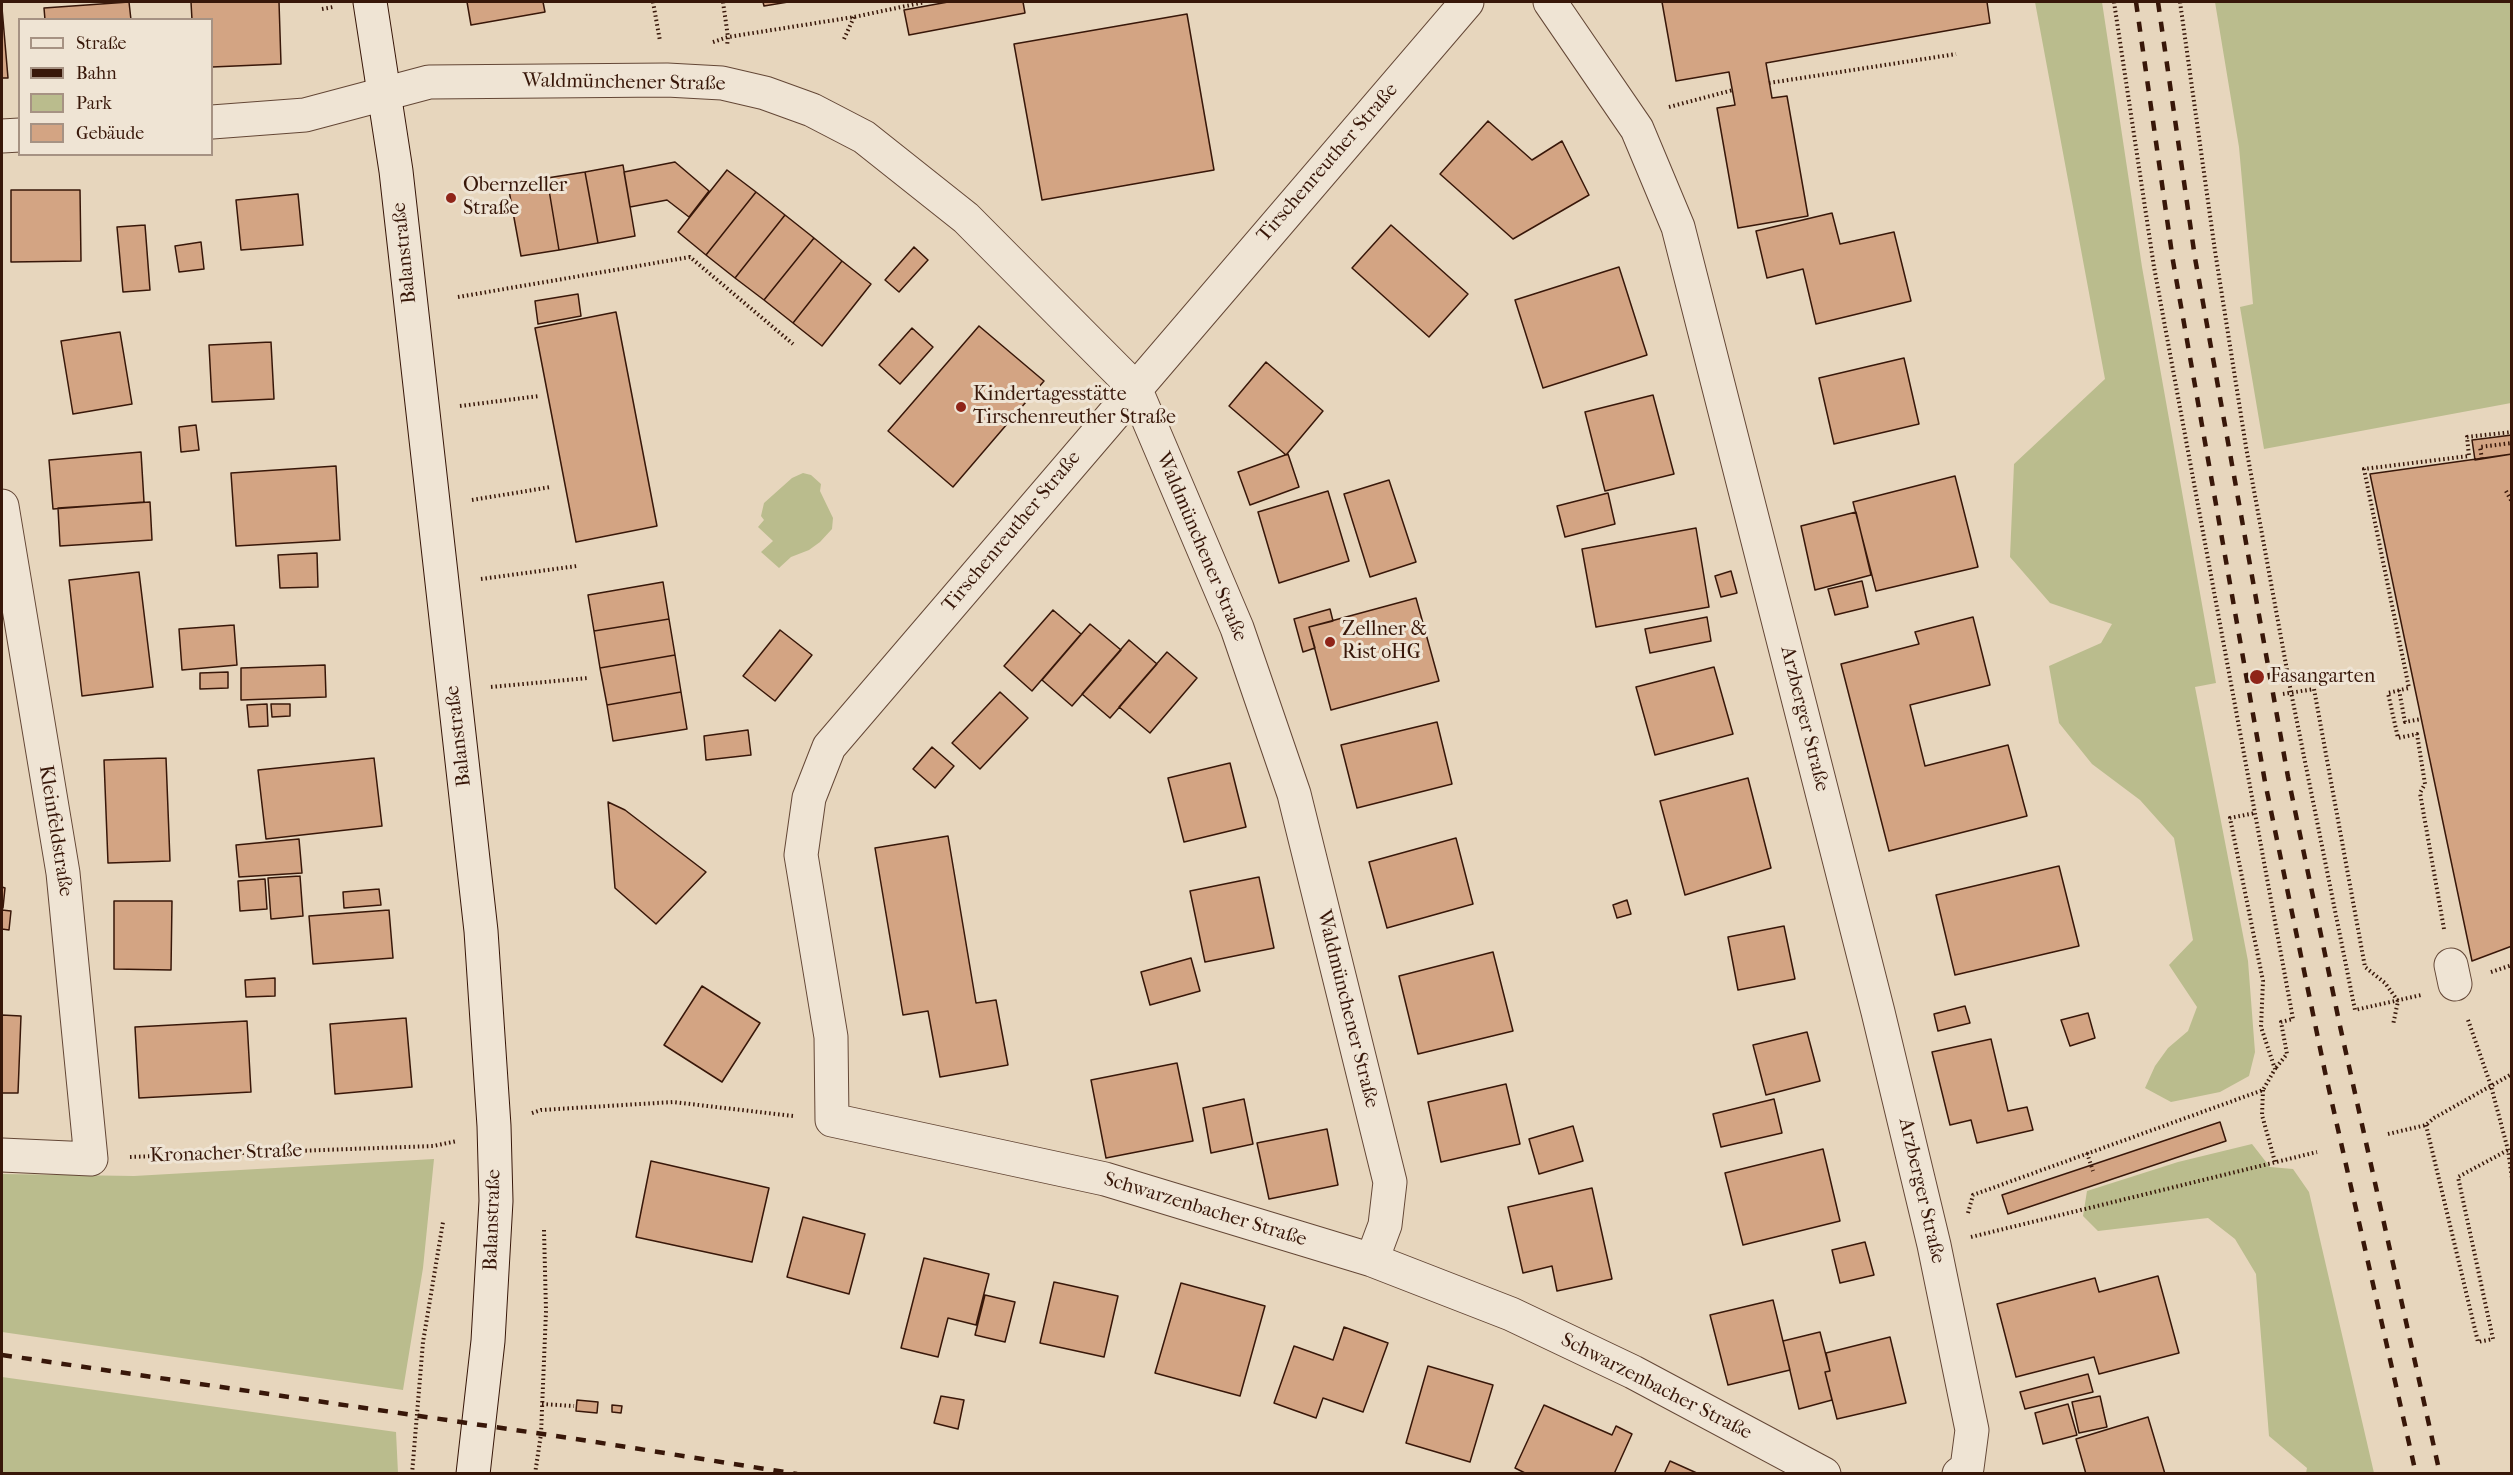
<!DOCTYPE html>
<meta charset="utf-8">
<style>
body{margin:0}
#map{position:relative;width:2513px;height:1475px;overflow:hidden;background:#e7d6bd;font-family:"IM FELL French Canon",serif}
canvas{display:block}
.frame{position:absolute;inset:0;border:3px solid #381709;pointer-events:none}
.legend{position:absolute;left:18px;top:18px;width:195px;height:138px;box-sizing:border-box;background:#efe4d4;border:2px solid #a69283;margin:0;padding:8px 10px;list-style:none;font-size:18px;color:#381709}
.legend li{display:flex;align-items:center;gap:12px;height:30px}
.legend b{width:30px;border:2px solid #a69283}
</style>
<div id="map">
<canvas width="2513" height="1475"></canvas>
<div class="frame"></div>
<ul class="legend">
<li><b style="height:8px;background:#efe4d4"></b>Straße</li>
<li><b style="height:8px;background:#381709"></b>Bahn</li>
<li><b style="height:16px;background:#babc8d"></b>Park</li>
<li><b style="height:16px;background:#d3a483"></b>Gebäude</li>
</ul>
</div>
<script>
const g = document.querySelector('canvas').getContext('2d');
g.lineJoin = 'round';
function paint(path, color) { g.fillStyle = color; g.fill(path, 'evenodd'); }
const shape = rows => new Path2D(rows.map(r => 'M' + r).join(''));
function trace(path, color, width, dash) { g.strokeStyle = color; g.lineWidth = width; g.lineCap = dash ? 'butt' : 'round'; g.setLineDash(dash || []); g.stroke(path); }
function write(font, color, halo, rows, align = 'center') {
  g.font = font + ' "IM FELL French Canon",serif'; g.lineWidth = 6; g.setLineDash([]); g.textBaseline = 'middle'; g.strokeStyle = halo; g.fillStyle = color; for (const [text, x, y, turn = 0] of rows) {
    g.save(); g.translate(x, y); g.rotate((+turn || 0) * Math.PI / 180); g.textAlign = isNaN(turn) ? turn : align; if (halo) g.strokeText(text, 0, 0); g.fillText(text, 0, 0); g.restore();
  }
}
const green = shape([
 [2035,2,2102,2,2142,267,2216,683,2195,687,2248,961,2255,1052,2249,1076,2220,1092,2171,1102,2145,1088,2155,1066,2168,1048,2188,1031,2197,1007,2169,965,2193,940,2174,838,2140,800,2092,764,2059,723,2049,666,2101,643,2112,624,2050,603,2010,557,2014,464,2105,379],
 [2215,2,2511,2,2511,403,2264,449,2240,307,2253,304,2239,147],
 [803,473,811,475,821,484,820,491,833,518,832,529,820,542,809,550,791,557,779,568,761,552,773,541,758,527,764,520,761,516,764,503,792,478],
 [2252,1144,2270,1167,2293,1169,2309,1192,2374,1473,2306,1473,2307,1468,2269,1436,2256,1274,2235,1239,2208,1218,2098,1231,2083,1216,2087,1191,2178,1162],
 [434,1159,423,1268,403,1390,2,1332,2,1174,134,1176],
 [2,1377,396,1432,398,1473,2,1473]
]);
const building = shape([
 [129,2,131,20,45,20,44,8,129,2],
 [191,2,279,2,281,64,212,67,212,20,192,20,191,2],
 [467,2,543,2,545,12,471,25,467,2],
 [763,2,788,2,764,6,763,2],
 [948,2,1023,2,1025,13,909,35,904,10,948,2],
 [1662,2,1987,2,1990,23,1766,63,1772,98,1787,96,1808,216,1738,228,1717,108,1735,105,1729,72,1676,81,1662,2],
 [2,8,8,78,2,78,2,8],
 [1187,14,1214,170,1042,200,1014,44,1187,14],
 [1488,121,1532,160,1562,141,1589,195,1513,239,1440,174,1488,121],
 [675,162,709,191,689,217,667,200,630,207,624,172,675,162],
 [623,165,635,236,598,243,585,172,623,165],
 [727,170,756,192,706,255,678,232,727,170],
 [585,172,598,243,559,250,547,178,585,172],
 [547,178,559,250,521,256,508,185,547,178],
 [11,190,80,190,81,261,11,262,11,190],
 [756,192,785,215,735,278,706,255,756,192],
 [298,194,303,245,241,250,236,200,298,194],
 [1832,213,1840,244,1894,232,1911,301,1816,324,1803,269,1767,278,1756,231,1832,213],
 [785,215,814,238,764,300,735,278,785,215],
 [145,225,150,290,123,292,117,227,145,225],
 [1391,225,1468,294,1429,337,1352,268,1391,225],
 [814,238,842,261,793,323,764,300,814,238],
 [201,242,204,269,179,272,175,246,201,242],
 [914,247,928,260,899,292,885,280,914,247],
 [842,261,871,284,822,346,793,323,842,261],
 [1619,267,1647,355,1543,388,1515,300,1619,267],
 [578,294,581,316,538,324,535,301,578,294],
 [616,312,657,526,576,542,535,328,616,312],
 [979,326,1044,381,953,487,888,431,979,326],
 [912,328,933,347,900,384,879,365,912,328],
 [120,332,132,404,73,414,61,341,120,332],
 [271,342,274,399,212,402,209,345,271,342],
 [1904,358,1919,424,1834,444,1819,378,1904,358],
 [1266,362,1323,411,1286,455,1229,406,1266,362],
 [1653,395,1674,474,1605,491,1585,412,1653,395],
 [196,425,199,450,181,452,179,427,196,425],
 [2512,435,2512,454,2475,460,2472,440,2512,435],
 [141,452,144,502,53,509,49,460,141,452],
 [1288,454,1299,487,1250,505,1238,472,1288,454],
 [2512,454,2512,946,2472,961,2370,474,2512,454],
 [336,466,340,540,236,546,231,473,336,466],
 [1955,476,1978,567,1876,591,1853,502,1955,476],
 [1389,480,1416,562,1370,577,1344,494,1389,480],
 [1328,491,1349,561,1279,583,1258,512,1328,491],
 [1608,493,1615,524,1565,537,1557,506,1608,493],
 [150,502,152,540,60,546,58,508,150,502],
 [1856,512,1871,575,1815,590,1801,526,1856,512],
 [1696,528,1709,607,1596,627,1582,549,1696,528],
 [317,553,318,587,280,588,278,555,317,553],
 [1731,571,1737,593,1721,597,1715,576,1731,571],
 [139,572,153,687,82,696,69,580,139,572],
 [1862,581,1868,607,1835,615,1828,589,1862,581],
 [663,582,669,619,594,631,588,595,663,582],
 [1416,598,1439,681,1331,710,1309,627,1416,598],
 [1330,609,1333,621,1309,627,1315,648,1303,652,1294,619,1330,609],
 [1053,610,1081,634,1032,691,1004,666,1053,610],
 [1707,617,1711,641,1650,653,1645,629,1707,617],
 [1973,617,1990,685,1910,705,1925,766,2008,745,2027,816,1889,851,1841,664,1919,644,1915,632,1973,617],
 [669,619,675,655,600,668,594,631,669,619],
 [1090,624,1121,650,1072,706,1042,680,1090,624],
 [234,625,237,665,182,670,179,629,234,625],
 [780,630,812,655,775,701,743,676,780,630],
 [1129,640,1157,664,1110,718,1082,694,1129,640],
 [1167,652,1197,678,1150,733,1119,707,1167,652],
 [675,655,681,692,607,705,600,668,675,655],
 [325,665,326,697,241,700,241,668,325,665],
 [1714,667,1733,734,1655,755,1636,687,1714,667],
 [228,672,228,688,200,689,200,673,228,672],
 [681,692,687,729,613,741,607,705,681,692],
 [1000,692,1028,718,980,769,952,743,1000,692],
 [267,704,268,726,249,727,247,705,267,704],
 [271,704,290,704,290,716,272,717,271,704],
 [1437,722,1452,784,1357,808,1341,745,1437,722],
 [748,730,751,755,706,760,704,736,748,730],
 [932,747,954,766,935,788,913,769,932,747],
 [166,758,170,861,108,863,104,760,166,758],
 [374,758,382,826,266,839,258,770,374,758],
 [1230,763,1246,827,1184,842,1168,778,1230,763],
 [1748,778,1771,868,1685,895,1660,801,1748,778],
 [608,802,625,810,706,872,656,924,615,888,608,802],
 [948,836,976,1003,996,1000,1008,1065,940,1077,928,1011,903,1015,875,848,948,836],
 [1456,838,1473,904,1387,928,1369,862,1456,838],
 [299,839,302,873,239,877,236,845,299,839],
 [2059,866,2079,946,1955,975,1936,895,2059,866],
 [300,876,303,916,271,919,268,878,300,876],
 [1259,877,1274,948,1205,962,1190,891,1259,877],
 [265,879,267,909,240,911,238,881,265,879],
 [2,887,5,888,3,908,2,908,2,887],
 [379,889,381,905,344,908,343,892,379,889],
 [1627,900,1631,914,1617,918,1613,905,1627,900],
 [114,901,172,901,171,970,114,969,114,901],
 [2,910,11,911,9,930,2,929,2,910],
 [389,910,393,958,313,964,309,916,389,910],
 [1784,926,1795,979,1738,990,1728,937,1784,926],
 [1493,952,1513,1031,1418,1054,1399,976,1493,952],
 [1191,958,1200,991,1150,1005,1141,972,1191,958],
 [275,978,275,996,246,997,245,980,275,978],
 [702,986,760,1023,722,1082,664,1045,702,986],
 [1965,1006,1970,1023,1938,1031,1934,1014,1965,1006],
 [2088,1013,2095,1038,2070,1046,2061,1020,2088,1013],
 [2,1015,21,1016,18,1093,2,1093,2,1015],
 [406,1018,412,1087,335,1094,330,1024,406,1018],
 [247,1021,251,1092,139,1098,135,1027,247,1021],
 [1807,1032,1820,1081,1766,1095,1753,1045,1807,1032],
 [1991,1039,2008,1111,2027,1107,2033,1130,1977,1143,1971,1120,1950,1125,1932,1052,1991,1039],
 [1177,1063,1193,1141,1106,1158,1091,1080,1177,1063],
 [1506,1084,1520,1144,1441,1162,1428,1102,1506,1084],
 [1244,1099,1253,1144,1211,1153,1203,1108,1244,1099],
 [1774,1099,1782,1133,1721,1147,1713,1114,1774,1099],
 [2220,1122,2226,1141,2008,1214,2002,1195,2220,1122],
 [1573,1126,1583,1161,1539,1174,1529,1139,1573,1126],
 [1327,1129,1338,1185,1269,1199,1257,1143,1327,1129],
 [1823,1149,1840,1221,1743,1245,1725,1173,1823,1149],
 [651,1161,769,1188,752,1262,636,1237,651,1161],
 [1592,1188,1612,1279,1557,1291,1552,1266,1523,1273,1508,1207,1592,1188],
 [803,1217,865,1234,849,1294,787,1277,803,1217],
 [1865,1242,1874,1275,1840,1283,1832,1250,1865,1242],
 [924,1258,989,1274,976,1325,948,1318,938,1357,901,1348,924,1258],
 [2158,1276,2179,1353,2099,1374,2094,1357,2016,1377,1997,1304,2095,1278,2099,1292,2158,1276],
 [1054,1282,1118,1296,1104,1357,1040,1343,1054,1282],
 [1181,1283,1265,1306,1240,1396,1155,1373,1181,1283],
 [985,1295,1015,1302,1005,1342,975,1335,985,1295],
 [1773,1300,1790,1370,1728,1385,1710,1315,1773,1300],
 [1344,1327,1388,1343,1363,1412,1323,1398,1316,1418,1274,1403,1294,1346,1333,1360,1344,1327],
 [1820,1332,1830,1371,1825,1372,1832,1400,1799,1409,1783,1341,1820,1332],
 [1890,1337,1906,1403,1837,1419,1825,1372,1830,1371,1826,1353,1890,1337],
 [1428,1366,1493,1385,1470,1462,1406,1443,1428,1366],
 [2088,1374,2093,1392,2025,1409,2020,1392,2088,1374],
 [941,1396,964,1400,958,1429,934,1423,941,1396],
 [2100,1396,2107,1427,2079,1433,2072,1402,2100,1396],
 [577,1400,598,1402,597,1413,576,1411,577,1400],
 [2068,1404,2077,1435,2043,1444,2035,1413,2068,1404],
 [612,1405,622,1406,621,1413,612,1412,612,1405],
 [1544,1405,1612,1435,1616,1426,1632,1434,1614,1474,1527,1474,1515,1468,1544,1405],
 [2148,1417,2165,1474,2086,1474,2076,1439,2148,1417],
 [1670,1461,1699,1474,1664,1474,1670,1461]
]);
const path = shape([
 [653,2,660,41],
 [723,2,728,37,727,46],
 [2114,2,2154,267,2293,1019,2281,1022,2287,1054,2275,1069],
 [2180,2,2215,251,2246,447,2291,692,2355,1010,2421,995],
 [322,9,333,7],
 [844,39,854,17],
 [713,42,728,37,854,17,925,2],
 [1769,83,1956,54],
 [1669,107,1733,90],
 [458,297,690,257,793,344],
 [460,406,539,396],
 [2482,459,2480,447,2512,443],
 [2506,491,2512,502],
 [472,500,551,487],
 [481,579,577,566],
 [491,687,588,678],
 [2399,690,2405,722,2421,719],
 [2283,694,2314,689,2365,967,2385,983,2398,1001,2393,1025],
 [2444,929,2420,793,2425,784,2417,734,2398,738,2388,693,2409,688,2364,469,2469,456,2467,437,2512,432],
 [2491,972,2512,965],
 [2468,1020,2491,1086,2508,1150,2512,1178],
 [2263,1090,2262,1115,2275,1162],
 [532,1113,541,1110,673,1102,793,1116],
 [2426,1125,2478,1342,2493,1339,2458,1177,2508,1150],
 [2388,1134,2426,1125,2434,1118,2512,1074],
 [2087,1153,2093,1171],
 [130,1157,433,1146,457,1141],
 [1968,1213,1973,1195,2263,1090,2275,1069,2261,1027,2263,981,2230,818,2255,813],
 [1971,1237,2317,1152],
 [542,1404,574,1406],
 [412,1474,423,1342,443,1222],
 [535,1474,541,1434,546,1311,544,1230]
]);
const street = shape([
 [1467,2,829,747,809,798,801,855,831,1037,832,1120,1105,1179,1372,1260,1511,1314,1633,1372,1824,1474],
 [1550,2,1637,129,1678,227,1878,1012,1934,1245,1972,1430,1967,1468,1959,1474],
 [212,122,305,115,429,82,667,80,722,83,765,93,812,110,864,137,966,218,1135,388,1237,628,1294,794,1390,1182,1385,1225,1372,1260],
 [2,136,20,135],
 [2,506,63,873,91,1159,2,1155],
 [2451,965,2455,984]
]);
const secondary = shape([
 [370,2,396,171,481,931,494,1126,496,1201,488,1341,473,1474]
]);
const rail = shape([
 [2136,2,2173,261,2265,782,2325,1072,2416,1474],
 [2158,2,2195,258,2288,777,2340,1026,2440,1474],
 [2,1355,570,1438,797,1474]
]);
const markers = [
 [451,198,6,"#8f2418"],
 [961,407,6,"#8f2418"],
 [1330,642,6,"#8f2418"],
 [2257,677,8,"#8f2418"]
];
const streetNames = [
 ["Waldmünchener Straße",624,83,1],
 ["Tirschenreuther Straße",1328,163,-49],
 ["Balanstraße",405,253,-96],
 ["Tirschenreuther Straße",1012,532,-50],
 ["Waldmünchener Straße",1201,547,67],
 ["Arzberger Straße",1804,719,76],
 ["Balanstraße",459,736,-97],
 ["Kleinfeldstraße",55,831,81],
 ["Waldmünchener Straße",1347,1009,76],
 ["Kronacher Straße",226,1154,-2],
 ["Arzberger Straße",1921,1191,77],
 ["Schwarzenbacher Straße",1205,1210,17],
 ["Balanstraße",493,1220,-88],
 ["Schwarzenbacher Straße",1656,1387,27]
];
const poiNames = [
 ["Obernzeller",463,186],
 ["Straße",463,209],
 ["Kindertagesstätte",973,395],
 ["Tirschenreuther Straße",973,418],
 ["Zellner &",1342,630],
 ["Rist oHG",1342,653],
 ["Fasangarten",2270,677]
];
paint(green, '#babc8d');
paint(building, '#d3a483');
trace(building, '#381709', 1.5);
trace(street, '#644736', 35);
trace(secondary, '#381709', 35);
trace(path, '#381709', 4, [1.5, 3]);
trace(street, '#efe4d4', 33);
trace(secondary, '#efe4d4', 33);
trace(rail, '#381709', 4.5, [10, 10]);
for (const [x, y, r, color] of markers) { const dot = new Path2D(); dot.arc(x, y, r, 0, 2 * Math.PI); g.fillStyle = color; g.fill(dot); trace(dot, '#efe4d4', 2); }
write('20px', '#381709', '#efe4d4', streetNames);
write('20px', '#381709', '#efe4d4', poiNames, 'left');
</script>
